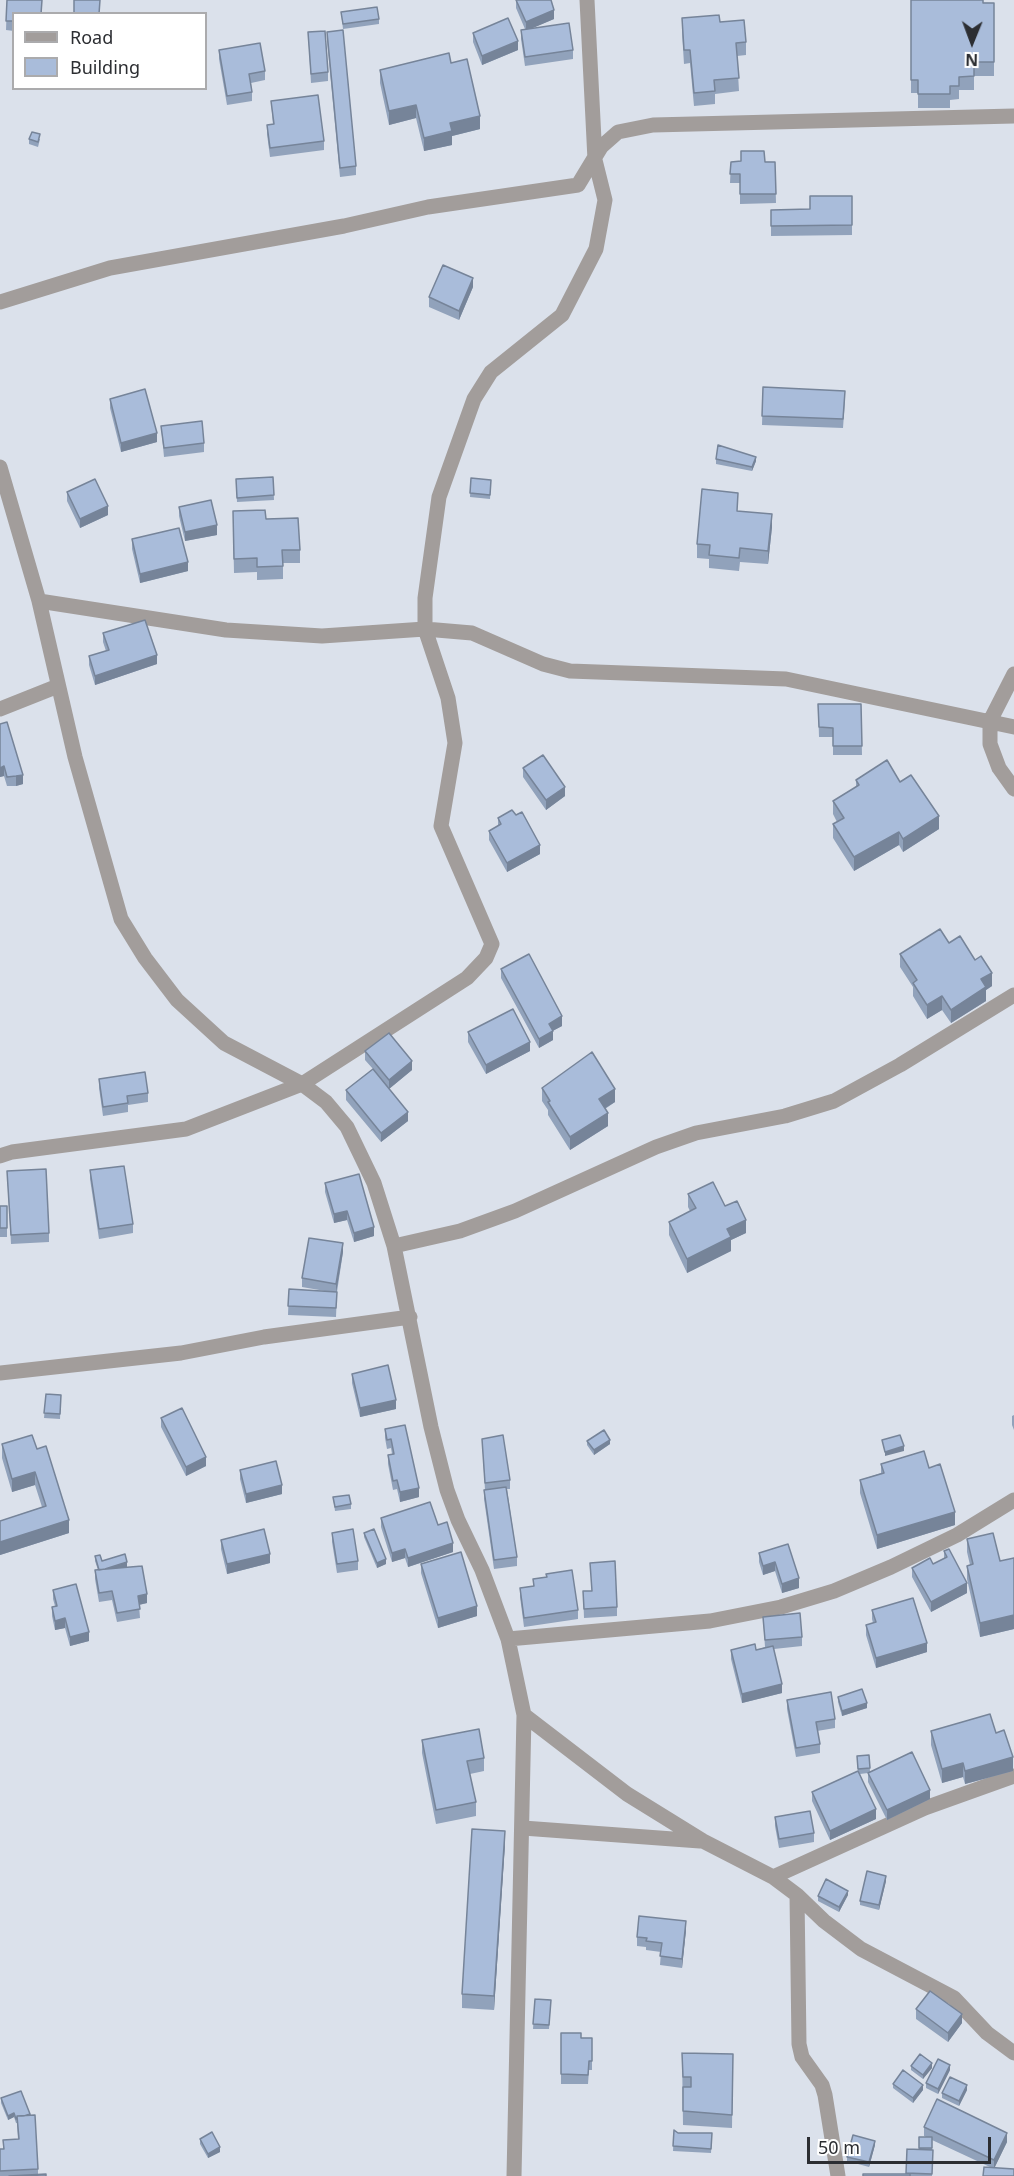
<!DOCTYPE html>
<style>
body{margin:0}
#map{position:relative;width:1014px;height:2176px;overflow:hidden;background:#dbe1eb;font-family:"Noto Sans",sans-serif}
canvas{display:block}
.legend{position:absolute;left:12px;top:12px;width:195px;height:78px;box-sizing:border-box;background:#fff;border:2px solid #ababad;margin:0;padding:8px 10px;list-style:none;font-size:18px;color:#2c2e32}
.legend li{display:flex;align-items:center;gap:12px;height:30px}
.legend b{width:30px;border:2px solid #ababad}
.north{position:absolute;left:942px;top:12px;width:60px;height:60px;-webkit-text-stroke:4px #fff;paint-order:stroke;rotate:181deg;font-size:16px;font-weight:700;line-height:24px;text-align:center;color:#2c2e32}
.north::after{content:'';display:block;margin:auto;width:21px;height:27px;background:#2c2e32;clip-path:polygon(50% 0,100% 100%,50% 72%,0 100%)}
.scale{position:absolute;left:807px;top:2137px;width:184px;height:27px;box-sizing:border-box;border:3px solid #2c2e32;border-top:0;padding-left:8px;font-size:18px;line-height:21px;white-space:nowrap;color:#2c2e32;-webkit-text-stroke:4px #fff;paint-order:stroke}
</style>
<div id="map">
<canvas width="1014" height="2176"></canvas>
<ul class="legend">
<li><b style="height:8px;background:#a29d9b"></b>Road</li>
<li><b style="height:16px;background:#a9bcda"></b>Building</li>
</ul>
<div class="north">N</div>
<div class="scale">50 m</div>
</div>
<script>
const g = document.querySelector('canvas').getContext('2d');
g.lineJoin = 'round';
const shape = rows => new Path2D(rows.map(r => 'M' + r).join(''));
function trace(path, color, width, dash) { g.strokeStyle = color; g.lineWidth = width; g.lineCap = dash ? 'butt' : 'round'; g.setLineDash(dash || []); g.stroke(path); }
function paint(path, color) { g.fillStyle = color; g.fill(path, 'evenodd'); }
const minor = shape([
 [0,302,110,268,344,226,428,207,578,185,601,147,618,132,653,125,1014,116],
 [0,467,39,601,75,757,121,919,145,958,177,1000,224,1043,302,1084,326,1102,347,1127,374,1183,394,1246,431,1427,447,1490,458,1520,482,1570,508,1639,524,1715,514,2176],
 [39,601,226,630,322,636,425,629,472,633,543,664,570,671,786,679,1014,727],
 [1014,674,990,721,990,744,999,768,1014,789],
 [0,709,58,686],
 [0,1156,12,1152,186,1129,302,1084,467,978,486,958,492,944,441,826,455,743,448,698,425,629,425,598,439,497,474,399,491,372,562,315,596,249,605,200,595,160,587,0],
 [394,1246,460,1231,515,1211,656,1147,696,1133,785,1116,834,1101,900,1065,1014,995],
 [0,1373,181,1353,264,1337,410,1317],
 [508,1639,710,1621,781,1607,834,1591,891,1567,957,1535,1014,1500],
 [524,1715,627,1794,703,1841,773,1877,797,1895,799,2044,802,2057,822,2085,825,2095,838,2176],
 [523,1828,700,1841],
 [773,1877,925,1808,1014,1776],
 [797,1895,824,1921,861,1949,954,1998,987,2033,1014,2053]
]);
const wall = shape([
 [7,0,42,0,42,14,14,14,14,31,6,30],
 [516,0,551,0,554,19,532,28,573,50,573,59,525,66,521,39,521,30,525,29,516,8],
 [911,0,994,3,994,76,974,76,974,90,959,90,959,99,950,100,950,108,918,108,918,93,911,93],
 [341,12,379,19,379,24,343,29],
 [682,18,720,22,746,42,746,55,737,56,739,91,715,94,715,104,694,106,690,63,684,64,682,32],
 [308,32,328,72,328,81,311,83],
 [327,32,356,166,356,175,340,177,327,41],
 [473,33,518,50,482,65,473,42],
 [219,50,265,71,265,80,251,83,252,92,252,101,227,105,219,59],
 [451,63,480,129,452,136,452,145,424,151,416,118,389,125,380,83,380,70],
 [271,101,324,141,324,150,270,157,267,134,267,125,273,125],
 [29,139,40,139,38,147,29,144],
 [741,161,775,162,776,203,740,204,740,183,730,183,731,162],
 [852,196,852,235,771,236,771,210,810,209],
 [473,287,459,320,429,307,429,297],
 [763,387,845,400,843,428,762,425],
 [110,399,157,442,121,452,110,408],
 [161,426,204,443,204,452,164,457],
 [716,459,756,461,752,471,716,464],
 [273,477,274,500,237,502,236,479],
 [471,478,491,480,490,499,470,497],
 [67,492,108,515,80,528,67,501],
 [179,507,217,535,185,541,179,516],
 [738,511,772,527,768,564,740,562,739,571,709,568,709,559,697,558,697,544],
 [266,519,300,550,300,563,283,563,283,579,257,580,257,572,234,573,233,524],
 [132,539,188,571,140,583,132,549],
 [103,633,157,664,95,685,89,665,89,656,106,651,103,642],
 [818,704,861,704,862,755,833,755,833,737,819,737],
 [0,724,23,784,16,786,7,786,4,776,0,777],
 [523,768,565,796,546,810,523,777],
 [856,780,900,782,939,829,903,852,899,845,854,871,833,838,833,824,837,822,833,814,833,801,856,787],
 [498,818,540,854,507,872,489,840,489,831,498,826],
 [949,943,992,986,986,990,986,1001,951,1023,942,1010,927,1019,913,996,913,987,900,967,900,954],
 [501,969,562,1026,552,1031,553,1040,539,1048,501,978],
 [468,1032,530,1051,486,1074,468,1042],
 [365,1051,412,1070,389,1089,408,1121,381,1142,346,1100,346,1090,373,1069,365,1060],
 [99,1079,148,1093,148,1102,128,1105,128,1112,103,1116,99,1088],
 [542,1088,615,1102,605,1109,608,1126,570,1150,548,1115,548,1110,542,1101],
 [90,1170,133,1224,133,1233,99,1239,90,1179],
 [7,1171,49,1233,49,1242,11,1244],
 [325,1183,374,1236,354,1242,347,1220,334,1223,325,1192],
 [688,1194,725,1206,746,1233,731,1240,731,1251,687,1273,669,1235,669,1222,690,1211,688,1207],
 [0,1206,7,1206,7,1237,0,1237],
 [343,1252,337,1292,336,1317,288,1315,289,1289,325,1291,302,1287,302,1278],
 [352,1374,396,1409,360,1417,352,1383],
 [46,1394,61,1395,60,1419,44,1418],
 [1014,1415,1014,1430,1012,1425,1012,1416],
 [161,1418,206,1466,186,1476,161,1427],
 [405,1425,419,1497,400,1502,397,1489,393,1490,388,1464,388,1455,392,1454,391,1448,387,1449,385,1438,385,1429],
 [482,1439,510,1480,510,1489,507,1489,517,1557,517,1566,494,1569,484,1499,484,1490,485,1490],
 [587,1441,610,1444,594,1455,587,1445],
 [2,1444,37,1449,69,1533,0,1555,0,1521,42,1507,35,1485,12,1492,2,1458],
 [881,1464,955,1525,877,1549,860,1493,860,1480,881,1473],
 [240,1470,282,1494,246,1503,240,1479],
 [333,1497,351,1504,351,1509,335,1511],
 [381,1518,438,1525,453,1552,408,1567,405,1558,392,1562,381,1527],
 [332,1533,358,1561,358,1570,337,1573,332,1542],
 [364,1533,386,1564,377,1568,364,1537],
 [967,1539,1000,1561,1014,1558,1014,1629,980,1637,967,1579,967,1566,970,1565,967,1552],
 [221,1540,270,1563,227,1574,221,1549],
 [788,1544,799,1588,782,1593,775,1571,763,1575,759,1562,759,1553],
 [944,1551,967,1593,931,1612,912,1577,912,1568,933,1564,944,1558],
 [95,1556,102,1561,127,1567,125,1568,147,1603,139,1605,140,1618,117,1622,112,1600,99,1602,95,1579,95,1570,98,1570,95,1561],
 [421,1564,477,1616,438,1628,421,1573],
 [546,1574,578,1610,578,1619,524,1627,520,1597,520,1588,533,1586,533,1579,546,1577],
 [53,1590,89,1641,70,1646,65,1628,55,1630,52,1616,52,1607,55,1606,53,1599],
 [583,1591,591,1591,617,1607,617,1616,584,1618],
 [872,1610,927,1652,876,1668,866,1635,866,1625,873,1623,872,1619],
 [763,1617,802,1637,802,1646,774,1649,782,1693,742,1703,731,1659,731,1650,756,1650,765,1647],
 [838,1697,867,1708,842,1716,838,1702],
 [787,1700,835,1719,835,1728,817,1731,820,1744,820,1753,796,1757,787,1709],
 [931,1731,996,1733,1013,1771,965,1784,963,1777,942,1783,931,1745],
 [422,1740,484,1758,484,1771,470,1774,476,1802,476,1816,436,1824,422,1753],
 [869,1755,870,1772,930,1799,887,1820,868,1782,868,1773,860,1774,876,1819,830,1840,812,1801,812,1792,858,1771,857,1756],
 [775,1817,814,1833,814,1842,779,1848,775,1826],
 [505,1844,494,2010,462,2008,462,1994],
 [886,1881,879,1910,860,1905,860,1901],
 [848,1895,839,1912,818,1901,818,1896],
 [686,1930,682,1968,660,1965,661,1952,646,1950,646,1947,637,1946,637,1937],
 [535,1999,551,2000,549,2029,533,2029],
 [916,2009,962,2023,948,2042,916,2019],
 [561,2033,581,2038,592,2038,592,2070,589,2070,588,2084,561,2084],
 [682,2053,733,2054,732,2128,683,2125],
 [911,2066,932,2068,923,2079,911,2070],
 [950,2070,938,2094,926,2088,926,2083],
 [893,2084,923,2090,913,2103,893,2088],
 [967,2090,959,2106,942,2098,942,2093],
 [1,2098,30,2115,38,2169,38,2175,46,2176,0,2176,0,2149,3,2149,3,2140,18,2140,17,2123,16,2123,14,2117,8,2120,1,2103],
 [924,2127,1007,2142,994,2168,990,2167,932,2140,932,2176,863,2176,906,2174,919,2150,919,2137,926,2137,924,2136],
 [674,2130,678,2133,712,2133,711,2153,673,2151],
 [200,2139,220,2152,208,2158,200,2144],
 [875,2145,869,2167,847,2161,847,2157]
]);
const shadedWall = shape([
 [554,10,554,19,526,31,526,22],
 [518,41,518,50,482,65,482,56],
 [416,105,416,118,389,125,389,111],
 [480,116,480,129,452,136,452,145,424,151,424,138,450,123],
 [473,278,473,287,459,320,459,311],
 [157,433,157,442,121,452,121,443],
 [756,457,756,461,752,471,752,467],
 [108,506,108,515,80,528,80,519],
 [772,514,772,527,768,564,768,551],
 [217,525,217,535,185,541,185,532],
 [188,562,188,571,140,583,140,574],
 [157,655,157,664,95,685,95,676],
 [4,766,4,776,0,777,0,768],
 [23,775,23,784,16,786,16,776],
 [565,787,565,796,546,810,546,800],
 [939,816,939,829,903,852,903,839],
 [899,832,899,845,854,871,854,857],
 [540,845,540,854,507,872,507,863],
 [992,973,992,986,986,990,986,1001,951,1023,951,1010,981,979],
 [942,996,942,1010,927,1019,927,1005],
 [562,1016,562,1026,549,1033,549,1024],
 [553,1031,553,1040,539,1048,539,1039],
 [530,1042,530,1051,486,1074,486,1065],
 [412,1061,412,1070,389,1089,389,1080],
 [615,1089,615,1102,599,1112,599,1099],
 [408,1112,408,1121,381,1142,381,1133],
 [608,1113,608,1126,570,1150,570,1137],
 [347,1211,347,1220,334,1223,334,1214],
 [746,1220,746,1233,731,1240,731,1251,687,1273,687,1259,727,1229],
 [374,1227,374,1236,354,1242,354,1233],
 [343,1243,343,1252,336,1293,336,1284],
 [396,1400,396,1409,360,1417,360,1408],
 [610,1440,610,1444,594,1455,594,1450],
 [904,1446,904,1451,885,1456,885,1452],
 [206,1457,206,1466,186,1476,186,1467],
 [35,1472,35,1485,12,1492,12,1479],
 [282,1485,282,1494,246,1503,246,1494],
 [419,1488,419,1497,400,1502,400,1492],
 [955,1512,955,1525,877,1549,877,1535],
 [69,1520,69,1533,0,1555,0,1542],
 [453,1543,453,1552,408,1567,408,1558],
 [405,1549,405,1558,392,1562,392,1553],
 [270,1554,270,1563,227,1574,227,1564],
 [386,1559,386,1564,377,1568,377,1563],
 [127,1562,127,1567,100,1576,100,1571],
 [775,1562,775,1571,763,1575,763,1566],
 [799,1578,799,1588,782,1593,782,1584],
 [967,1583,967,1593,931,1612,931,1602],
 [147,1594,147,1603,138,1605,138,1596],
 [477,1606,477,1616,438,1628,438,1618],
 [1014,1615,1014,1629,980,1637,980,1623],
 [65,1618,65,1628,55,1630,55,1621],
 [89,1632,89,1641,70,1646,70,1637],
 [927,1643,927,1652,876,1668,876,1658],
 [782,1684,782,1693,742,1703,742,1694],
 [867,1703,867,1708,842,1716,842,1711],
 [1013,1757,1013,1771,965,1784,965,1771],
 [963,1763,963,1777,942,1783,942,1769],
 [930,1790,930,1799,887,1820,887,1810],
 [876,1809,876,1819,830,1840,830,1831],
 [505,1831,505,1844,494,2010,494,1996],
 [886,1876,886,1881,879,1910,879,1905],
 [848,1891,848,1895,839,1912,839,1907],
 [686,1921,686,1930,682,1968,682,1959],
 [962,2014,962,2023,948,2042,948,2033],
 [932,2063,932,2068,923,2079,923,2075],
 [950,2065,950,2070,938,2094,938,2089],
 [923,2085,923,2090,913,2103,913,2098],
 [967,2085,967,2090,959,2106,959,2101],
 [14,2113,14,2117,8,2120,8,2116],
 [1007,2133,1007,2142,994,2169,994,2160],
 [875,2141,875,2145,869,2167,869,2162],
 [220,2147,220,2152,208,2158,208,2154]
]);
const building = shape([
 [7,0,42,0,41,14,14,14,14,21,6,21,7,0],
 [74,0,100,0,99,14,74,14,74,0],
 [516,0,551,0,554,10,526,22,516,0],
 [911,0,983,0,983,3,994,3,994,62,974,62,974,76,959,77,959,86,950,86,950,94,918,94,918,80,911,80,911,0],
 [377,7,379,19,343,24,341,12,377,7],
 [719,15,720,22,744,20,746,42,736,43,739,78,714,80,715,91,694,93,690,50,684,50,682,18,719,15],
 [508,18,518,41,482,56,473,33,508,18],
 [569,23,573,50,525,57,521,30,569,23],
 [343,30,356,166,340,168,327,32,343,30],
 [325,31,328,72,311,74,308,32,325,31],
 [260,43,265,71,249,74,252,92,227,96,219,50,260,43],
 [449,53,451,63,467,59,480,116,450,123,452,131,424,138,416,105,389,111,380,70,449,53],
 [318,95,324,141,270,148,267,125,274,124,271,101,318,95],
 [32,132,40,134,38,142,29,139,32,132],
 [741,151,764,151,765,162,775,162,776,194,740,194,740,174,730,174,731,162,741,161,741,151],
 [810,196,852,196,852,225,771,226,771,210,810,209,810,196],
 [443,265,473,278,459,311,429,297,443,265],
 [763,387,845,391,843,419,762,416,763,387],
 [145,389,157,433,121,443,110,399,145,389],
 [202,421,204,443,164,448,161,426,202,421],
 [718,445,756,457,752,467,716,459,718,445],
 [273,477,274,495,237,498,236,479,273,477],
 [471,478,491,480,490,495,470,493,471,478],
 [95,479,108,506,80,519,67,492,95,479],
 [702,489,738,493,737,511,772,514,768,551,740,548,739,558,709,555,710,545,697,544,702,489],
 [211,500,217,525,185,532,179,507,211,500],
 [265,510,266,519,298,518,300,550,282,550,283,566,257,567,257,558,234,559,233,511,265,510],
 [179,528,188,562,140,574,132,539,179,528],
 [145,620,157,655,95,676,89,656,109,650,103,633,145,620],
 [818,704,861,704,862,746,833,746,833,728,819,727,818,704],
 [7,722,23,775,16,776,7,777,4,766,0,768,0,724,7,722],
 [543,755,565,787,546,800,523,768,543,755],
 [887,760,900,782,911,775,939,816,903,839,899,832,854,857,833,824,844,818,833,801,859,785,856,780,887,760],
 [512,810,516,815,522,812,540,845,507,863,489,831,501,824,498,818,512,810],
 [940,929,949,943,960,936,975,960,981,956,992,973,981,979,986,987,951,1010,942,996,927,1005,913,983,917,980,900,954,940,929],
 [529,954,562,1016,549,1024,553,1031,539,1039,501,969,529,954],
 [513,1009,530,1042,486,1065,468,1032,513,1009],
 [389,1033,412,1061,389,1080,365,1051,389,1033],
 [592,1052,615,1089,599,1099,608,1113,570,1137,548,1102,550,1101,542,1088,592,1052],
 [373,1069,408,1112,381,1133,346,1090,373,1069],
 [145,1072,148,1093,127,1096,128,1103,103,1107,99,1079,145,1072],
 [124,1166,133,1224,99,1229,90,1170,124,1166],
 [46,1169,49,1233,11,1235,7,1171,46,1169],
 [359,1174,374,1227,354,1233,347,1211,334,1214,325,1183,359,1174],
 [713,1182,725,1206,737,1201,746,1220,727,1229,731,1237,687,1259,669,1222,696,1208,688,1194,713,1182],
 [0,1206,7,1206,7,1228,0,1228,0,1206],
 [309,1238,343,1243,336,1284,302,1278,309,1238],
 [289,1289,337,1292,336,1308,288,1306,289,1289],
 [388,1365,396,1400,360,1408,352,1374,388,1365],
 [46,1394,61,1395,60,1414,44,1413,46,1394],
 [182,1408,206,1457,186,1467,161,1418,182,1408],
 [405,1425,419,1488,400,1492,397,1480,393,1481,388,1455,394,1454,391,1439,387,1440,385,1429,405,1425],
 [604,1430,610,1440,594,1450,587,1441,604,1430],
 [32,1435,37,1449,46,1446,69,1520,0,1542,0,1521,46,1506,35,1472,12,1479,2,1444,32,1435],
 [503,1435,510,1480,485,1483,482,1439,503,1435],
 [900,1435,904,1446,885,1452,882,1440,900,1435],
 [924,1451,929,1468,940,1464,955,1512,877,1535,860,1480,884,1473,881,1464,924,1451],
 [276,1461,282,1485,246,1494,240,1470,276,1461],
 [506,1487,517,1557,494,1560,484,1490,506,1487],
 [349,1495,351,1504,335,1507,333,1497,349,1495],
 [430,1502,438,1525,447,1522,453,1543,408,1558,405,1549,392,1553,381,1518,430,1502],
 [264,1529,270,1554,227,1564,221,1540,264,1529],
 [353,1529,358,1561,337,1564,332,1533,353,1529],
 [374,1529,386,1559,377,1563,364,1533,374,1529],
 [993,1533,1000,1561,1014,1558,1014,1615,980,1623,967,1566,973,1564,967,1539,993,1533],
 [788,1544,799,1578,782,1584,775,1562,763,1566,759,1553,788,1544],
 [949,1549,967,1583,931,1602,912,1568,930,1558,933,1564,947,1557,944,1551,949,1549],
 [461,1552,477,1606,438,1618,421,1564,461,1552],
 [125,1554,127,1562,105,1569,99,1570,95,1556,100,1555,102,1561,125,1554],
 [615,1561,617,1607,584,1609,583,1591,592,1591,590,1563,615,1561],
 [142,1566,147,1594,138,1596,140,1609,117,1613,112,1591,99,1593,95,1570,142,1566],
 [572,1570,578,1610,524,1618,520,1588,534,1586,533,1579,547,1577,546,1574,572,1570],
 [76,1584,89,1632,70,1637,65,1618,55,1621,52,1607,57,1606,53,1590,76,1584],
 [913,1598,927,1643,876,1658,866,1625,876,1622,872,1610,913,1598],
 [800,1613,802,1637,765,1640,763,1617,800,1613],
 [755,1644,756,1650,773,1646,782,1684,742,1694,731,1650,755,1644],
 [862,1689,867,1703,842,1711,838,1697,862,1689],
 [831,1692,835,1719,816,1722,820,1744,796,1748,787,1700,831,1692],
 [990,1714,996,1733,1004,1730,1013,1757,965,1771,963,1763,942,1769,931,1731,990,1714],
 [479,1729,484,1758,467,1761,476,1802,436,1810,422,1740,479,1729],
 [912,1752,930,1790,887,1810,868,1773,912,1752],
 [869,1755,870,1768,858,1769,857,1756,869,1755],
 [858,1771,876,1809,830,1831,812,1792,858,1771],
 [810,1811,814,1833,779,1839,775,1817,810,1811],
 [472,1829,505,1831,494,1996,462,1994,472,1829],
 [867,1871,886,1876,879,1905,860,1901,867,1871],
 [826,1879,848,1891,839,1907,818,1896,826,1879],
 [639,1916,686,1921,682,1959,660,1956,662,1943,646,1941,647,1938,637,1937,639,1916],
 [930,1991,962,2014,948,2033,916,2009,930,1991],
 [535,1999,551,2000,549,2025,533,2024,535,1999],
 [561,2033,581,2033,581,2038,592,2038,592,2061,589,2061,588,2075,561,2074,561,2033],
 [682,2053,733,2054,732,2115,683,2111,683,2087,691,2087,691,2077,683,2077,682,2053],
 [920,2054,932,2063,923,2075,911,2066,920,2054],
 [938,2059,950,2065,938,2089,926,2083,938,2059],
 [903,2070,923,2085,913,2098,893,2084,903,2070],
 [950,2077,967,2085,959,2101,942,2093,950,2077],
 [21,2091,30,2114,24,2116,17,2116,17,2118,16,2119,14,2113,8,2116,1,2098,21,2091],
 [937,2099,1007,2133,994,2160,924,2127,937,2099],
 [35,2115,38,2169,0,2171,0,2149,4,2149,3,2140,19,2139,17,2116,35,2115],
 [674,2130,678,2133,712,2133,711,2149,673,2146,674,2130],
 [212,2132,220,2147,208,2154,200,2139,212,2132],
 [853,2135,875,2141,869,2162,847,2157,853,2135],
 [919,2137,932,2137,932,2148,919,2148,919,2137],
 [907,2149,933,2150,932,2174,906,2173,907,2149],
 [984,2167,1014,2169,1014,2176,983,2176,984,2167],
 [46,2174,46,2176,9,2176,46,2174],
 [863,2174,910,2174,910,2176,863,2176,863,2174]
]);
trace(minor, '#a29d9b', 15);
paint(wall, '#91a2bb');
paint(shadedWall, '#768499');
paint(building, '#a9bcda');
trace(building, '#768499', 1.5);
</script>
